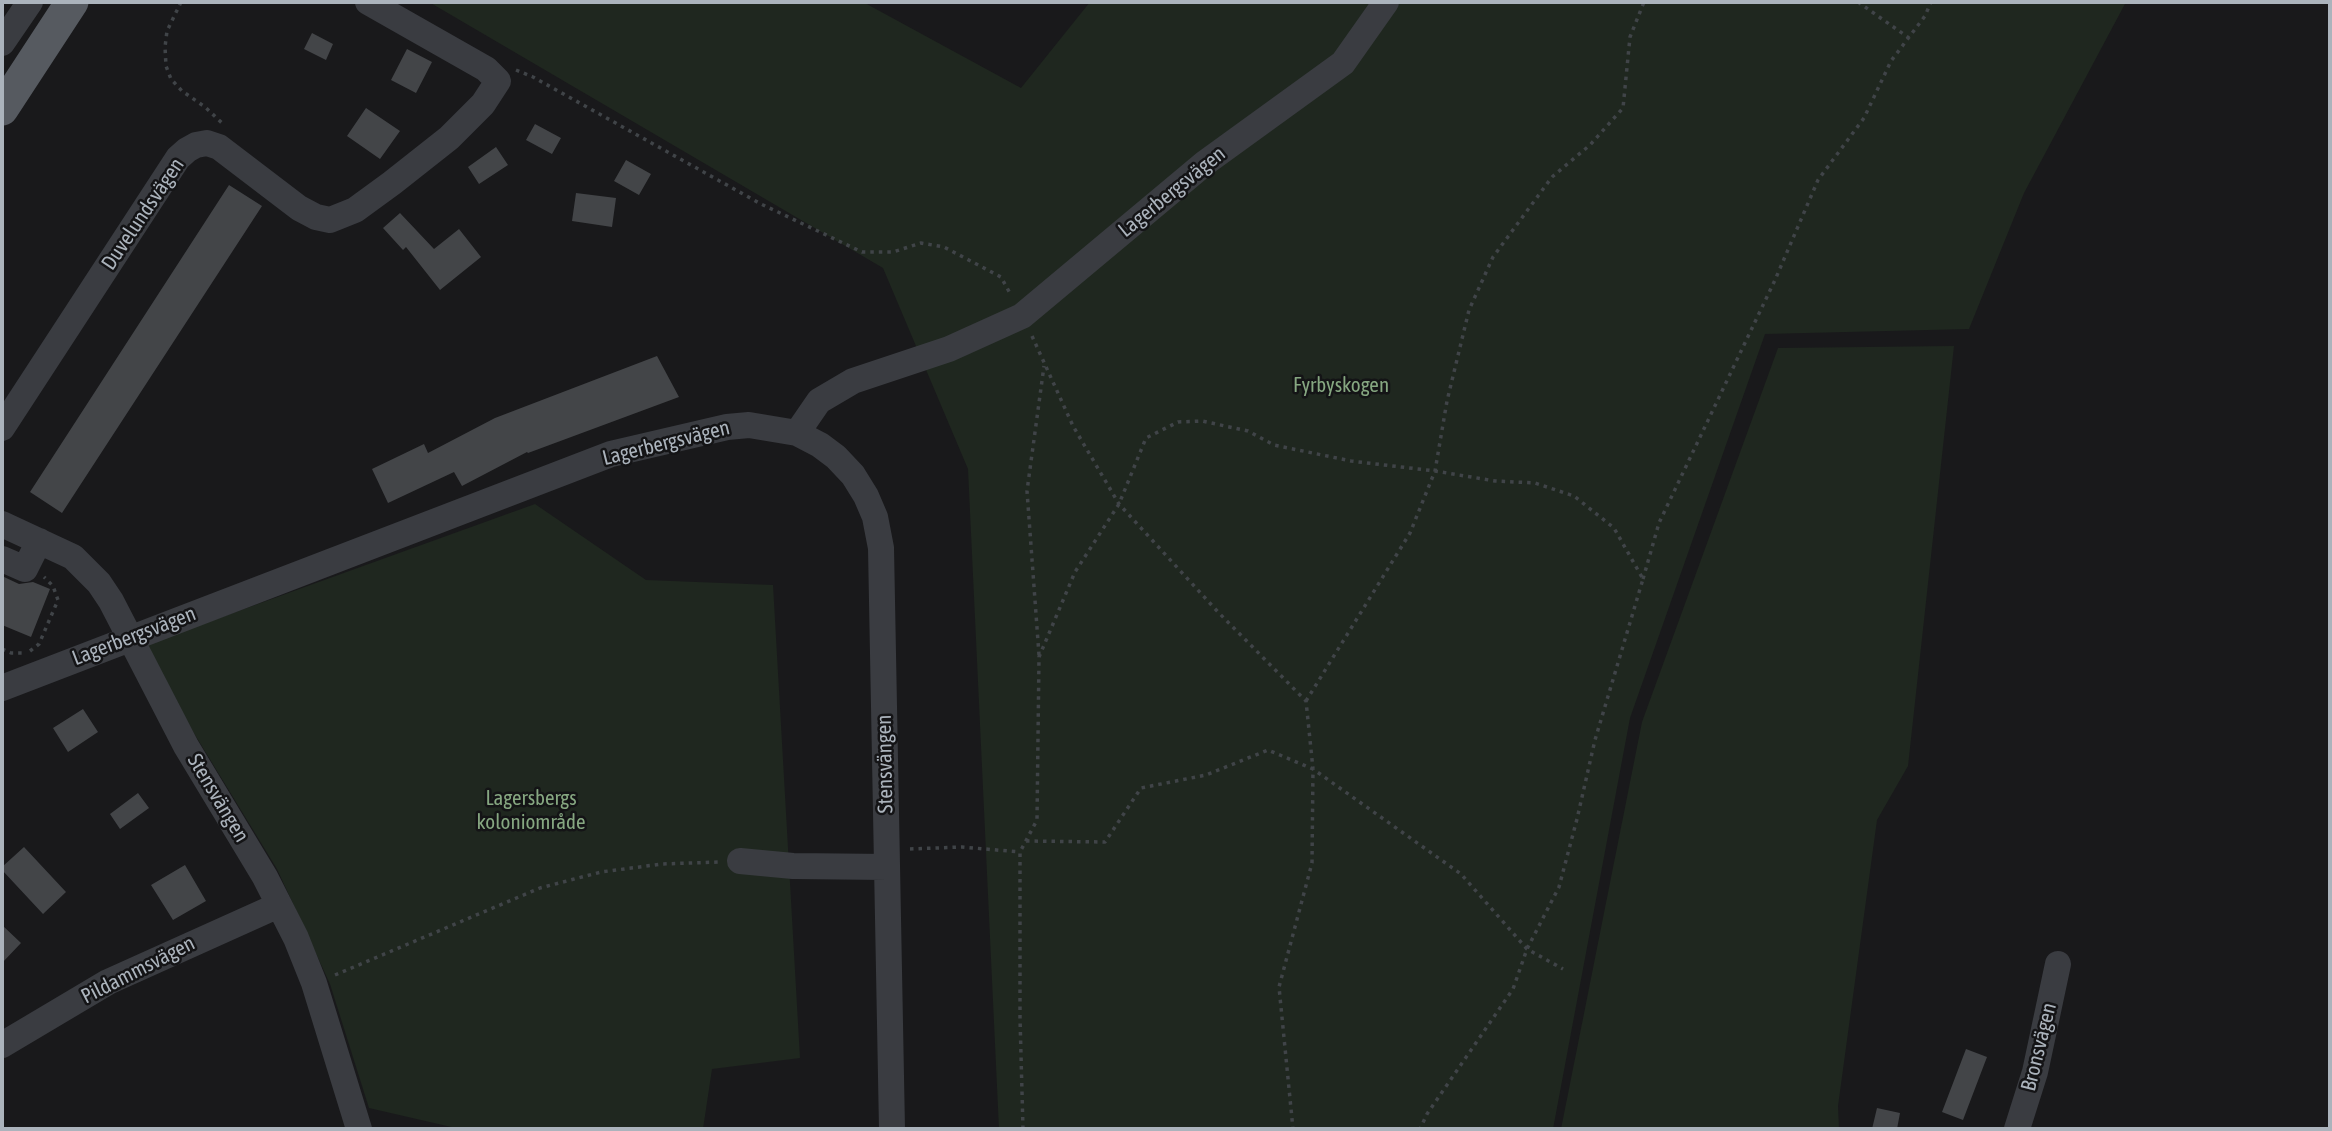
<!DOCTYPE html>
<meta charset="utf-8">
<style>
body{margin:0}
#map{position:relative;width:2332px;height:1131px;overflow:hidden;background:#19191b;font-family:"Asap Condensed",sans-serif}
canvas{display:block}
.frame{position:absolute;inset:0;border:4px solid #abb3bc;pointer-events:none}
</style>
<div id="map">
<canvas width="2332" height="1131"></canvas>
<div class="frame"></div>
</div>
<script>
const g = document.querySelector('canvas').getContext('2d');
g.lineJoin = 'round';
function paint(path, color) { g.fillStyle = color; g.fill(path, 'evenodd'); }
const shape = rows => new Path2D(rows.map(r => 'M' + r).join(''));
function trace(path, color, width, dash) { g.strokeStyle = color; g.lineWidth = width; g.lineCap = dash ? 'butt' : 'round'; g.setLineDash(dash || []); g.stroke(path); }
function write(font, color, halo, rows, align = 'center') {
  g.font = font + ' "Asap Condensed",sans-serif'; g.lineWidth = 5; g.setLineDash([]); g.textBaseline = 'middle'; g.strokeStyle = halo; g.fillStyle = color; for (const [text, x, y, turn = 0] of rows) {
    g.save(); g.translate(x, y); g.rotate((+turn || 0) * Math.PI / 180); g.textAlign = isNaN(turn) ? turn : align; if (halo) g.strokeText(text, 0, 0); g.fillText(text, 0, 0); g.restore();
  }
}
const green = shape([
 [429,2,863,2,1021,88,1090,2,2126,2,2024,193,1969,329,1765,334,1630,718,1553,1129,999,1129,968,469,883,268],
 [1954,346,1908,766,1877,820,1838,1106,1839,1129,1561,1129,1642,722,1778,348],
 [535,504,646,580,773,585,800,1058,712,1069,703,1129,460,1129,369,1108,330,984,277,869,178,707,147,644]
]);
const building = shape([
 [312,33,333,44,326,60,304,49],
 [407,49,432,62,416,93,391,80],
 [366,108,400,131,380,159,347,136],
 [535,124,561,138,552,154,526,140],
 [496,147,508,165,479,184,468,167],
 [626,160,651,174,639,195,614,181],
 [229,185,262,206,62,513,30,492],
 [576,193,616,198,612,227,572,221],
 [400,213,434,249,459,229,481,257,440,290,406,247,403,250,383,228],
 [657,356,679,397,528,453,527,452,462,486,454,472,388,503,372,469,424,444,428,453,495,418],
 [2,576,19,584,33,582,50,589,31,637,2,625],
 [83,709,98,732,68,752,53,728],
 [138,793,149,808,120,829,110,814],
 [24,847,66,892,43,914,2,870,2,867],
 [185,865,206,901,173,920,151,885],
 [2,925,21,943,2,963],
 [1966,1049,1987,1057,1963,1120,1942,1112],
 [1877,1108,1900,1113,1897,1129,1872,1129]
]);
const path = shape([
 [181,2,167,31,165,47,166,66,171,79,182,91,205,107,222,123],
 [1858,2,1909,38],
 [516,70,533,77,761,204,862,252,893,252,921,243,944,247,1001,277,1011,295],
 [1032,336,1073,426,1119,504,1218,612,1306,701,1313,769,1461,874,1527,949,1563,969],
 [1643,579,1659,523,1775,280,1818,180,1864,118,1891,61,1925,16,1931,2],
 [2,649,11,653,23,653],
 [30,651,39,644,58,600,53,586,44,577],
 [1039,655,1027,491,1044,366],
 [1306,701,1410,533,1435,471,1447,401,1469,310,1493,257,1552,177,1590,145,1623,108,1630,37,1644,2],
 [1026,841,1105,842,1141,788,1206,775,1268,750,1313,769,1312,863,1279,987,1293,1129],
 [910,849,962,847,1020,852],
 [335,975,540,888,601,872,662,864,720,862],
 [1023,1129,1020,1018,1020,852,1037,820,1039,657,1075,572,1119,504,1146,438,1178,422,1202,421,1248,431,1274,445,1351,461,1435,471,1495,481,1535,483,1574,496,1614,528,1643,579,1595,740,1577,819,1559,887,1527,949,1513,989,1427,1114,1420,1129]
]);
const minor = shape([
 [2,43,30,2],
 [2,428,178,158,187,150,196,145,207,143,219,147,299,208,316,217,330,220,355,210,392,183,449,138,483,104,498,81,486,69,368,2],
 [797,433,819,401,853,381,949,349,1022,316,1205,163,1343,63,1386,2],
 [2,524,73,557,99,583,111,601,186,746,265,877,296,938,314,983,359,1129],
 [2,559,25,569,39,541],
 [2,688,611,454,727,427,749,425,797,433,820,445,836,457,853,475,866,496,875,517,881,548,892,1129],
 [740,861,793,866,887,867],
 [2,1045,108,982,279,905],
 [2017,1129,2035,1072,2058,964]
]);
const major = shape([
 [2,109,72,2]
]);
const streetNames = [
 ["Lagerbergsvägen",1172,192,-39],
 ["Duvelundsvägen",143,214,-56],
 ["Lagerbergsvägen",666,443,-14],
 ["Lagerbergsvägen",134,636,-21],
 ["Stensvängen",885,764,-91],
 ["Stensvängen",218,798,59],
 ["Pildammsvägen",138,970,-27],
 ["Bronsvägen",2039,1047,-76]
];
const parkNames = [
 ["Fyrbyskogen",1341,385],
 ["Lagersbergs",531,798],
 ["koloniområde",531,822]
];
paint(green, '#1f271f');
paint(building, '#434548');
trace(path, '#404448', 3.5, [3.5, 5]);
trace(minor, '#3a3c41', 26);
trace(major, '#565a60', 33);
write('21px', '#abb3bc', '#141416', streetNames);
write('21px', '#86a781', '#141416', parkNames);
</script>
